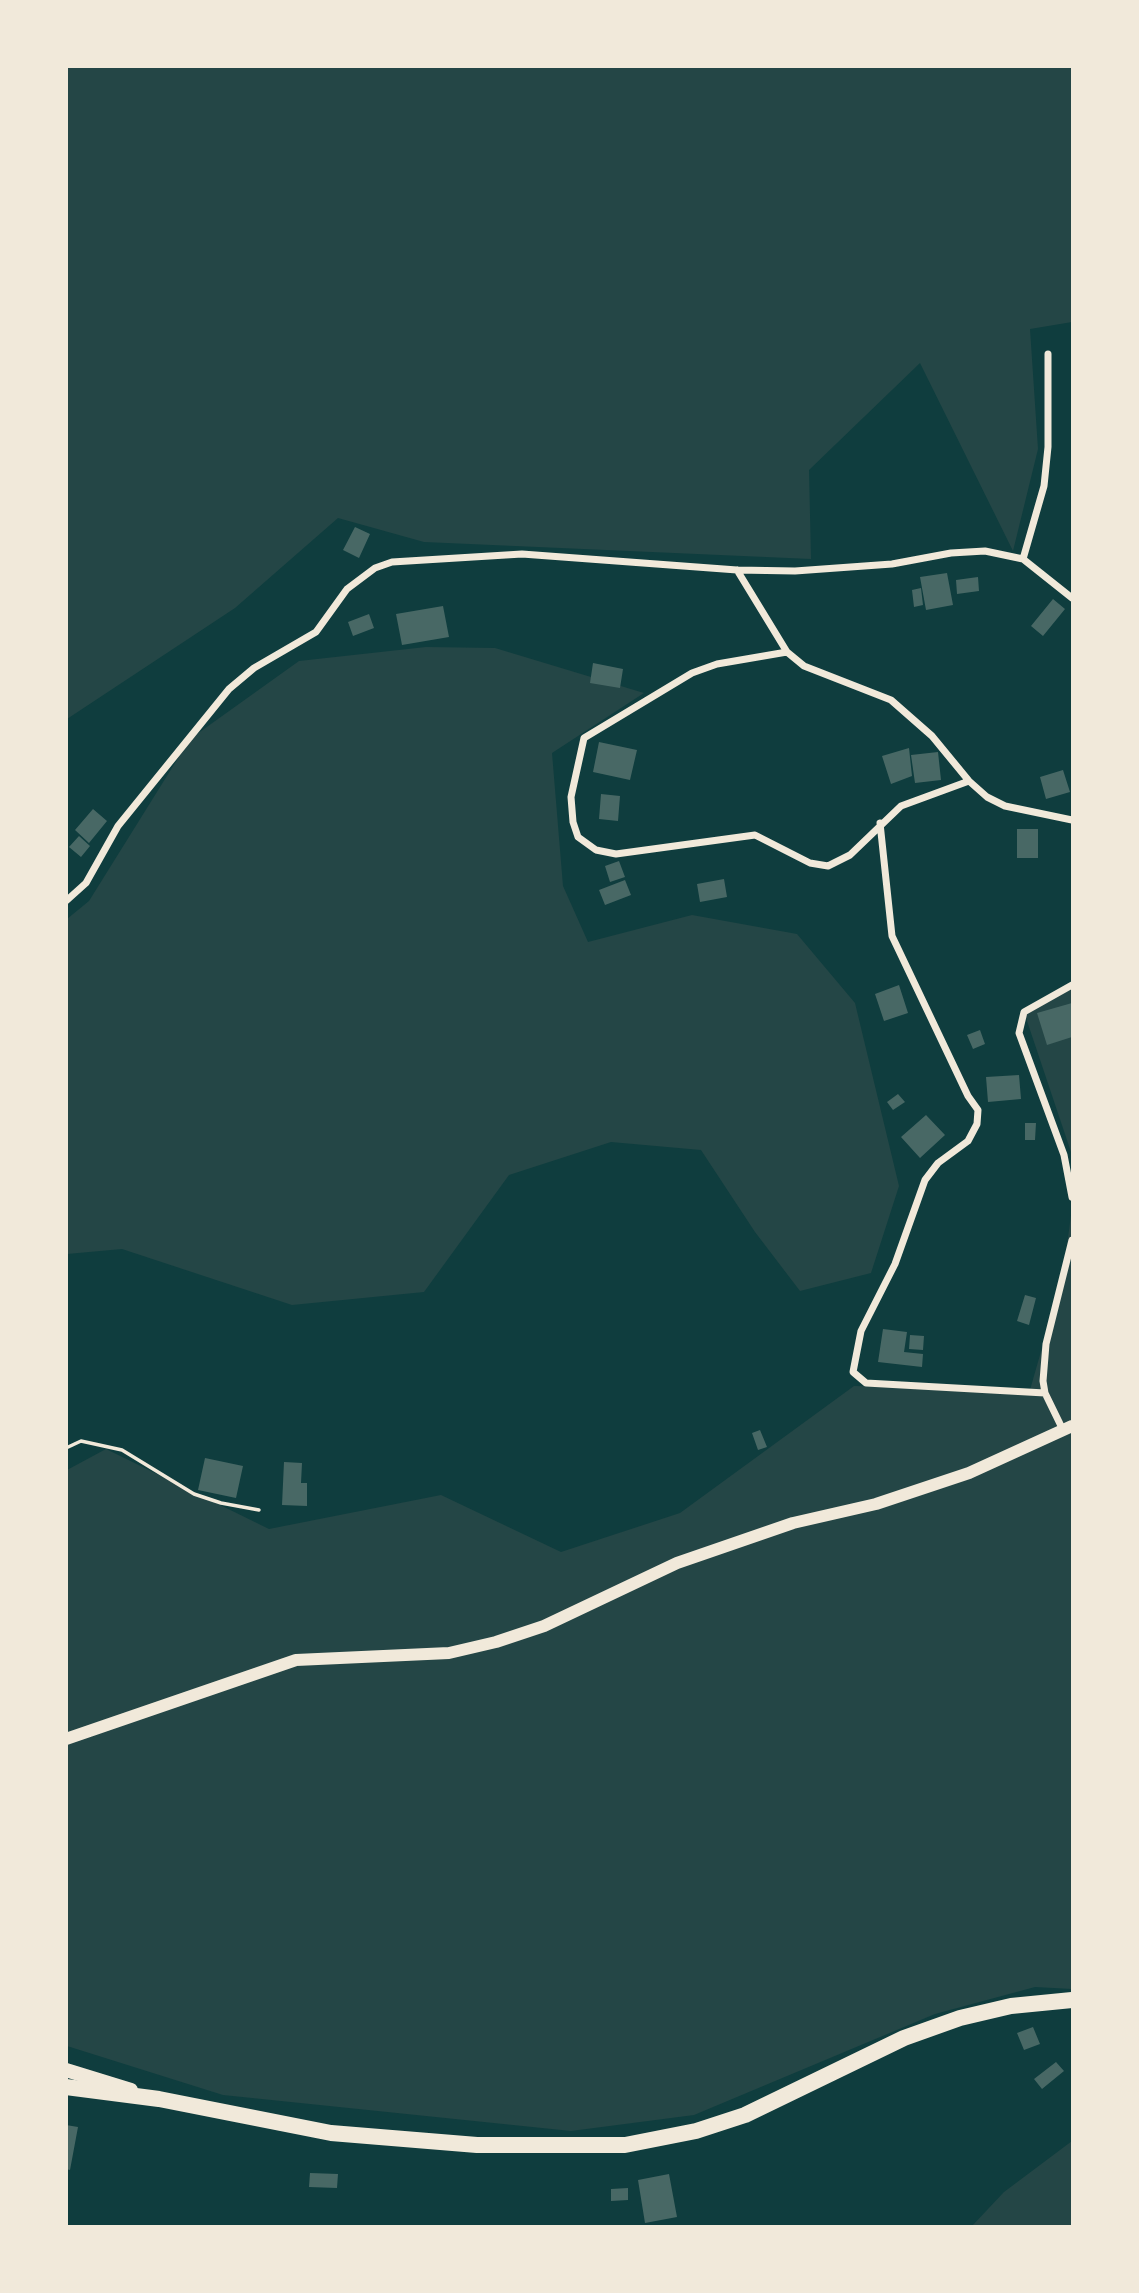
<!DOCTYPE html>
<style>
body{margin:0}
#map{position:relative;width:1139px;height:2293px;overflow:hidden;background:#0f3d3e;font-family:"Alegreya Sans",sans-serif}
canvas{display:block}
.frame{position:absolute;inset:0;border:68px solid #f1e9da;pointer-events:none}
</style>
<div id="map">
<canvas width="1139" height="2293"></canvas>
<div class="frame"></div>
</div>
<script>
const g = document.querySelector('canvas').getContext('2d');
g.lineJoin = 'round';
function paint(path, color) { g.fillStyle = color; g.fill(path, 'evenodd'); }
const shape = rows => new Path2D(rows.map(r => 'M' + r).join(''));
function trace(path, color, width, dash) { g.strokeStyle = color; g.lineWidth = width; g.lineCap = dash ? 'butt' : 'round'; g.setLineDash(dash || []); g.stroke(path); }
const green = shape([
 [67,66,1072,67,1072,322,1030,329,1038,449,1013,551,920,363,809,470,811,559,424,542,338,518,235,608,67,719],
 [426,647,495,648,644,693,552,753,563,886,588,942,692,915,797,934,855,1003,899,1186,871,1273,800,1291,755,1232,701,1150,611,1142,509,1175,424,1292,292,1305,122,1249,67,1254,67,919,89,901,190,739,299,661],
 [1072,983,1072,1155,1023,1009],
 [1072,1208,1072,1989,1035,1987,935,2014,694,2115,571,2131,223,2095,67,2046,67,1470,106,1449,269,1529,441,1495,561,1552,680,1513,854,1386,1030,1390,1063,1274],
 [1072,2141,1072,2226,972,2226,1004,2192]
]);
const building = shape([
 [355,527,370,534,359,558,343,550],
 [947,573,953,605,926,610,920,577],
 [978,577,979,591,957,594,956,580],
 [921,588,923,605,914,607,912,590],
 [1053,599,1065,609,1043,636,1031,626],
 [443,606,449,637,402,645,396,614],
 [369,614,374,628,353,636,348,622],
 [593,663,623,669,620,688,590,683],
 [599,742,637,750,630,780,593,772],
 [909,748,912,776,891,784,882,756],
 [938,752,941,780,915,783,911,755],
 [1063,770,1070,792,1046,799,1040,777],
 [601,794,620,796,618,821,599,819],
 [93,809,107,821,89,843,75,830],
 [1017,829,1038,829,1038,858,1017,858],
 [79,836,90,846,81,857,69,847],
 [619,861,625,877,610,882,605,866],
 [724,879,727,897,700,902,697,884],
 [625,880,631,895,605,905,599,890],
 [899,985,908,1013,884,1021,875,994],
 [1072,1003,1072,1037,1047,1045,1037,1013],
 [980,1030,985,1044,973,1049,967,1035],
 [1019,1075,1021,1099,988,1102,986,1077],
 [898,1094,905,1102,893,1110,887,1102],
 [926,1115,945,1135,920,1158,901,1137],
 [1025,1123,1036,1123,1035,1140,1025,1140],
 [1025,1295,1036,1298,1029,1325,1017,1321],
 [883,1329,907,1332,904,1352,923,1354,922,1367,878,1362],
 [910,1335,924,1336,923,1350,909,1349],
 [760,1430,767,1447,758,1450,752,1433],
 [205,1458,243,1466,236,1498,198,1490],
 [284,1462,302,1463,301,1483,307,1483,307,1506,282,1505],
 [1033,2027,1040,2044,1024,2050,1017,2033],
 [1056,2062,1064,2071,1042,2089,1034,2079],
 [66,2125,78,2127,70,2170,66,2169],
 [310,2173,338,2174,337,2188,309,2187],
 [669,2174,677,2217,645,2223,638,2180],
 [628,2188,628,2200,611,2201,611,2189]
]);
const path = shape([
 [66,1448,81,1441,122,1450,194,1494,221,1503,259,1510]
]);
const minor = shape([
 [1023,559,1044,486,1048,447,1048,354],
 [737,570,787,652,804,666,891,700,932,736,969,781,987,797,1005,806,1072,820],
 [787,652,717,664,692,673,584,738,571,797,573,822,578,837,596,850,616,854,755,835,810,863,828,866,850,855,901,806,969,781],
 [880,823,892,936,968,1096,978,1110,977,1124,968,1141,938,1163,925,1180,895,1264,861,1331,853,1372,866,1383,1045,1393],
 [66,901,86,883,118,826,229,689,254,668,316,632,347,589,375,568,392,562,522,554,737,570,795,571,892,564,951,553,985,551,1023,559,1072,598],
 [1072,985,1024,1012,1019,1033,1064,1155,1072,1197],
 [1063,1430,1045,1393,1043,1381,1046,1344,1072,1240]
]);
const tertiary = shape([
 [66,1739,296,1660,449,1653,496,1642,544,1626,677,1563,793,1523,876,1504,969,1473,1072,1426]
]);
const secondary = shape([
 [66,2070,131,2090]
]);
const primary = shape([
 [66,2087,159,2099,331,2133,477,2145,625,2145,696,2131,745,2115,904,2038,960,2018,1011,2006,1072,2000]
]);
paint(green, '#244646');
paint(building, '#486865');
trace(path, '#f1e9da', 3.5);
trace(minor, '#f1e9da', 7);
trace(tertiary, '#f1e9da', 12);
trace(secondary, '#f1e9da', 14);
trace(primary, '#f1e9da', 16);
</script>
